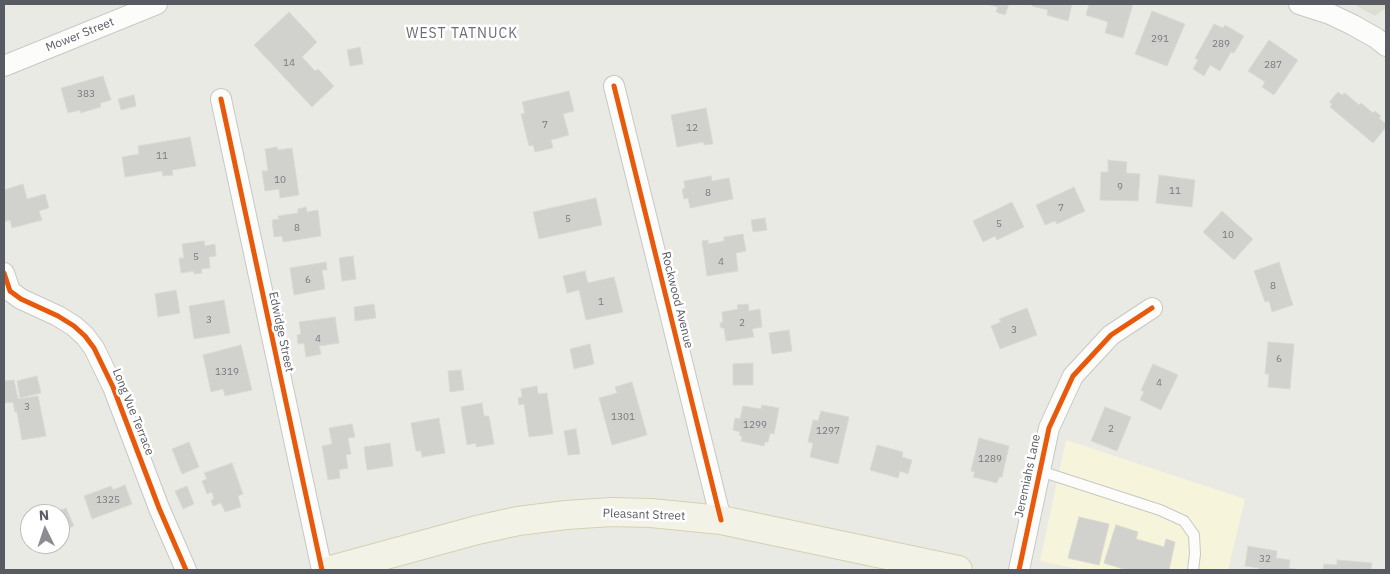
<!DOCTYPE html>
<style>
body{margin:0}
#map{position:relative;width:1390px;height:574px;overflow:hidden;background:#eaeae4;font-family:"IBM Plex Sans",sans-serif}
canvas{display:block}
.frame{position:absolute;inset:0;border:5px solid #595b63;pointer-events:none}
.north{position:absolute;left:20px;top:504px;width:50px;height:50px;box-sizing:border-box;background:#fff;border:1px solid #bdbdc1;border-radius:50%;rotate:356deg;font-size:14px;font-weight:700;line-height:20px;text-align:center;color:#595b63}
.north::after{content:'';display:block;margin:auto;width:18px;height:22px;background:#8c8d90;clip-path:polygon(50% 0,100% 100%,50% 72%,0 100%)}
</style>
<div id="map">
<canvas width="1390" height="574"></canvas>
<div class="frame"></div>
<div class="north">N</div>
</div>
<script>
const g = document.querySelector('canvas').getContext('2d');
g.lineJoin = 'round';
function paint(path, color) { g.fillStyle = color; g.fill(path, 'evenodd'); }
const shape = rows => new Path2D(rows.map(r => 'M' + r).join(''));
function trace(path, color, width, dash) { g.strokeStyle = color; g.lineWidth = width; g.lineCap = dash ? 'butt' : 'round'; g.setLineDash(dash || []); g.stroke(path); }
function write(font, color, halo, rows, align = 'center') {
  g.font = font + ' "IBM Plex Sans",sans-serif'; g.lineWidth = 5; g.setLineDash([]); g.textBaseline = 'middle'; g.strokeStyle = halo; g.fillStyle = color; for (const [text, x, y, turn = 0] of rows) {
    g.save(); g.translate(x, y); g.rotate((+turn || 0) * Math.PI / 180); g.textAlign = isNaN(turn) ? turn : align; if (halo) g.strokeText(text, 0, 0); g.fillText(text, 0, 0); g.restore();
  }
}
const commercial = shape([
 [1066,440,1245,499,1228,570,1082,570,1040,561]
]);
const education = shape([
 [1353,4,1386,4,1386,8,1375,16]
]);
const building = shape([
 [986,4,1009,4,1005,15,996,12,998,7,986,4],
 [1032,4,1072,4,1068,21,1047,15,1048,10,1032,6,1032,4],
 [1089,4,1133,4,1123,38,1105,33,1108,22,1086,15,1089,4],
 [1152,11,1185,24,1167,66,1135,54,1152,11],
 [289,12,317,42,302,57,315,71,318,69,334,86,312,107,254,45,289,12],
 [1214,24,1223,28,1225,25,1244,36,1234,53,1231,52,1220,71,1210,65,1204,76,1193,69,1198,60,1195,58,1214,24],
 [1269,40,1298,60,1274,95,1262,87,1265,82,1248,71,1269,40],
 [360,47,363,64,350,66,347,50,360,47],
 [103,76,111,100,100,103,101,107,80,113,80,110,68,113,61,88,103,76],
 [569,91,574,111,563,114,569,135,551,140,553,148,535,152,533,145,529,146,521,114,525,113,522,102,569,91],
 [1338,92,1342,95,1345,93,1359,105,1361,103,1373,113,1375,111,1381,116,1379,118,1386,124,1386,127,1373,143,1330,107,1332,104,1329,102,1338,92],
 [134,95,136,106,121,110,118,99,134,95],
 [706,108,713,144,704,145,703,142,677,147,671,115,706,108],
 [190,137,196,166,172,170,173,175,163,176,162,171,125,177,122,157,139,154,138,146,190,137],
 [277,147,278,150,292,148,299,195,280,198,279,189,265,191,262,171,268,171,265,149,277,147],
 [1108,160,1127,162,1126,173,1140,174,1138,201,1100,200,1101,172,1108,172,1108,160],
 [1159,175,1195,180,1192,207,1156,203,1159,175],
 [711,176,712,181,729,178,733,199,690,208,688,198,684,199,682,189,685,188,684,181,711,176],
 [23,184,27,199,45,194,49,208,39,211,42,220,12,228,10,220,4,222,4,190,23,184],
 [1074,187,1085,211,1057,224,1055,221,1045,225,1036,205,1074,187],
 [596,198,602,225,539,239,533,212,596,198],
 [1012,202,1024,227,997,240,995,236,983,242,973,221,1012,202],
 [306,207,307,212,318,210,321,236,283,242,282,236,274,237,272,220,279,219,278,216,298,213,298,209,306,207],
 [1222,211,1253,239,1234,260,1203,232,1222,211],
 [765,218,767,230,753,232,751,220,765,218],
 [743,234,746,251,736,253,738,271,707,276,702,241,708,240,708,244,724,241,724,237,743,234],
 [204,241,205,246,215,244,216,256,209,257,210,268,201,269,202,273,194,274,194,271,181,273,179,258,184,258,182,244,204,241],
 [353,256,356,279,342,281,339,258,353,256],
 [326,262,327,270,322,270,325,289,294,295,290,268,326,262],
 [1279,262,1293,305,1272,312,1269,301,1265,302,1254,271,1279,262],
 [585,271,588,283,614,277,623,312,586,320,579,290,567,293,563,276,585,271],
 [176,290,180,313,158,317,155,294,176,290],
 [224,300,230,333,194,339,189,306,224,300],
 [374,304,376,318,355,321,354,307,374,304],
 [748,304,749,311,760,309,762,327,752,329,754,337,726,341,724,328,721,328,720,323,723,322,722,312,738,309,737,305,748,304],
 [1027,308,1037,335,1000,349,991,326,1001,322,999,319,1027,308],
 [335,317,339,343,319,346,321,354,306,357,304,343,298,344,297,335,301,334,299,322,335,317],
 [789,330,792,351,772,354,769,333,789,330],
 [1268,342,1294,344,1290,389,1268,387,1269,374,1265,374,1268,342],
 [590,344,594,364,574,369,570,349,590,344],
 [241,345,252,390,225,396,223,389,211,392,203,355,241,345],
 [753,363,753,385,733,385,733,364,753,363],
 [1153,364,1178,375,1161,410,1140,400,1144,392,1141,390,1153,364],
 [461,370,464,390,450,392,448,371,461,370],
 [37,376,41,393,20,398,17,381,37,376],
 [14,380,18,399,38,396,46,436,22,440,17,412,15,412,13,402,4,403,4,381,14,380],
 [632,382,647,435,612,445,599,398,617,393,615,387,632,382],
 [537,386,538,394,547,393,553,434,529,437,524,404,519,405,518,398,522,397,521,389,537,386],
 [482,403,484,416,489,416,494,444,476,447,476,443,467,445,461,407,482,403],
 [762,405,779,408,774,434,770,433,768,442,765,442,764,446,741,441,742,436,739,435,740,432,733,430,735,418,740,419,743,406,761,409,762,405],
 [1105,407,1131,417,1117,451,1091,441,1105,407],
 [821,411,849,417,838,464,810,457,813,443,808,442,813,420,818,421,821,411],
 [439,418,445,453,422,457,421,451,416,451,411,423,439,418],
 [352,424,355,437,348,438,351,454,346,455,348,468,339,470,340,478,328,480,322,446,332,444,329,428,352,424],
 [576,429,580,454,568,455,564,431,576,429],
 [979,438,1009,446,1002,477,999,477,997,483,973,477,975,472,971,471,979,438],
 [189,442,199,467,182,474,172,449,189,442],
 [390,443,393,466,367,470,364,447,390,443],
 [877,445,903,452,902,457,912,460,908,474,900,471,898,478,870,470,877,445],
 [232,463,243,494,238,496,241,507,225,512,221,503,213,506,211,500,214,499,212,492,207,494,202,481,207,479,204,473,232,463],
 [125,485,132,504,92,519,84,496,111,486,113,490,125,485],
 [187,486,194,504,183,509,175,491,187,486],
 [66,508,74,526,61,531,64,540,60,542,60,514,57,514,56,512,66,508],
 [1079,517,1109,524,1099,565,1068,558,1079,517],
 [1116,525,1138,532,1136,539,1164,547,1166,539,1175,542,1169,570,1127,570,1104,563,1116,525],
 [30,537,30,544,54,544,38,550,36,545,29,548,25,538,30,537],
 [1248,546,1277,551,1276,558,1290,560,1289,568,1301,570,1259,570,1259,568,1245,566,1248,546],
 [1337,560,1372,563,1371,570,1323,570,1324,564,1337,565,1337,560]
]);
const lane = shape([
 [1040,471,1160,510,1184,521,1194,535,1195,554,1193,570]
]);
const street = shape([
 [1299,4,1330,14,1353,25,1376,38,1386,46],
 [4,66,157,4],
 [614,86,721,520],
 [221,99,322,570],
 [4,273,10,291,21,299,58,316,74,326,85,336,94,348,113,387,159,508,186,570],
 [1019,570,1049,428,1073,376,1111,335,1152,308]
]);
const primary = shape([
 [331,570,477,530,518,521,566,515,611,512,651,513,721,520,958,570]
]);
const cycleway = shape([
 [614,86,721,520],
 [221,99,322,570],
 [4,273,10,291,21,299,58,316,74,326,85,336,94,348,113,387,159,508,186,570],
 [1019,570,1049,428,1073,376,1111,335,1152,308]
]);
const numberNames = [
 ["291",1160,39],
 ["289",1221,44],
 ["14",289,63],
 ["287",1273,65],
 ["383",86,94],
 ["7",545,125],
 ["12",692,128],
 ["11",162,156],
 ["10",280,180],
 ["9",1120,187],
 ["11",1175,191],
 ["8",708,193],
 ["7",1061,208],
 ["5",568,219],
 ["5",999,224],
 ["8",297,228],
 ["10",1228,235],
 ["5",196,257],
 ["4",721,262],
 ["6",308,280],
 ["8",1273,286],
 ["1",601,302],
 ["3",209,320],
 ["2",742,323],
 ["3",1014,330],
 ["4",318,339],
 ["6",1279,359],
 ["1319",227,372],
 ["4",1159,383],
 ["3",27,407],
 ["1301",623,417],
 ["1299",755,425],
 ["2",1111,429],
 ["1297",828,431],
 ["1289",990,459],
 ["1325",108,500],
 ["32",1265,559]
];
const streetNames = [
 ["Mower Street",80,35,-22],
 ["Rockwood Avenue",677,300,76],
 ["Edwidge Street",281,332,78],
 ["Long Vue Terrace",133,412,68],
 ["Jeremiahs Lane",1028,476,-78],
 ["Pleasant Street",644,515,2]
];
const neighbourhoodNames = [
 ["WEST TATNUCK",462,34]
];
paint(commercial, '#f6f4db');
paint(education, '#ddded3');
paint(building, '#d1d1ce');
trace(building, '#dad9d3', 1);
trace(lane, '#c7c7c6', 12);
trace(street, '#c7c7c6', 22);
trace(primary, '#d5d1af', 30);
trace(lane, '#fcfcfb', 10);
trace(street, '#fcfcfb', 20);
trace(primary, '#f2f2e7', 28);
trace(cycleway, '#e8590c', 5);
write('10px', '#787a7f', null, numberNames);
write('12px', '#595b63', '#fff', streetNames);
g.letterSpacing = '1px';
write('14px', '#6a6d75', '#fff', neighbourhoodNames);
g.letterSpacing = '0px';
</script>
